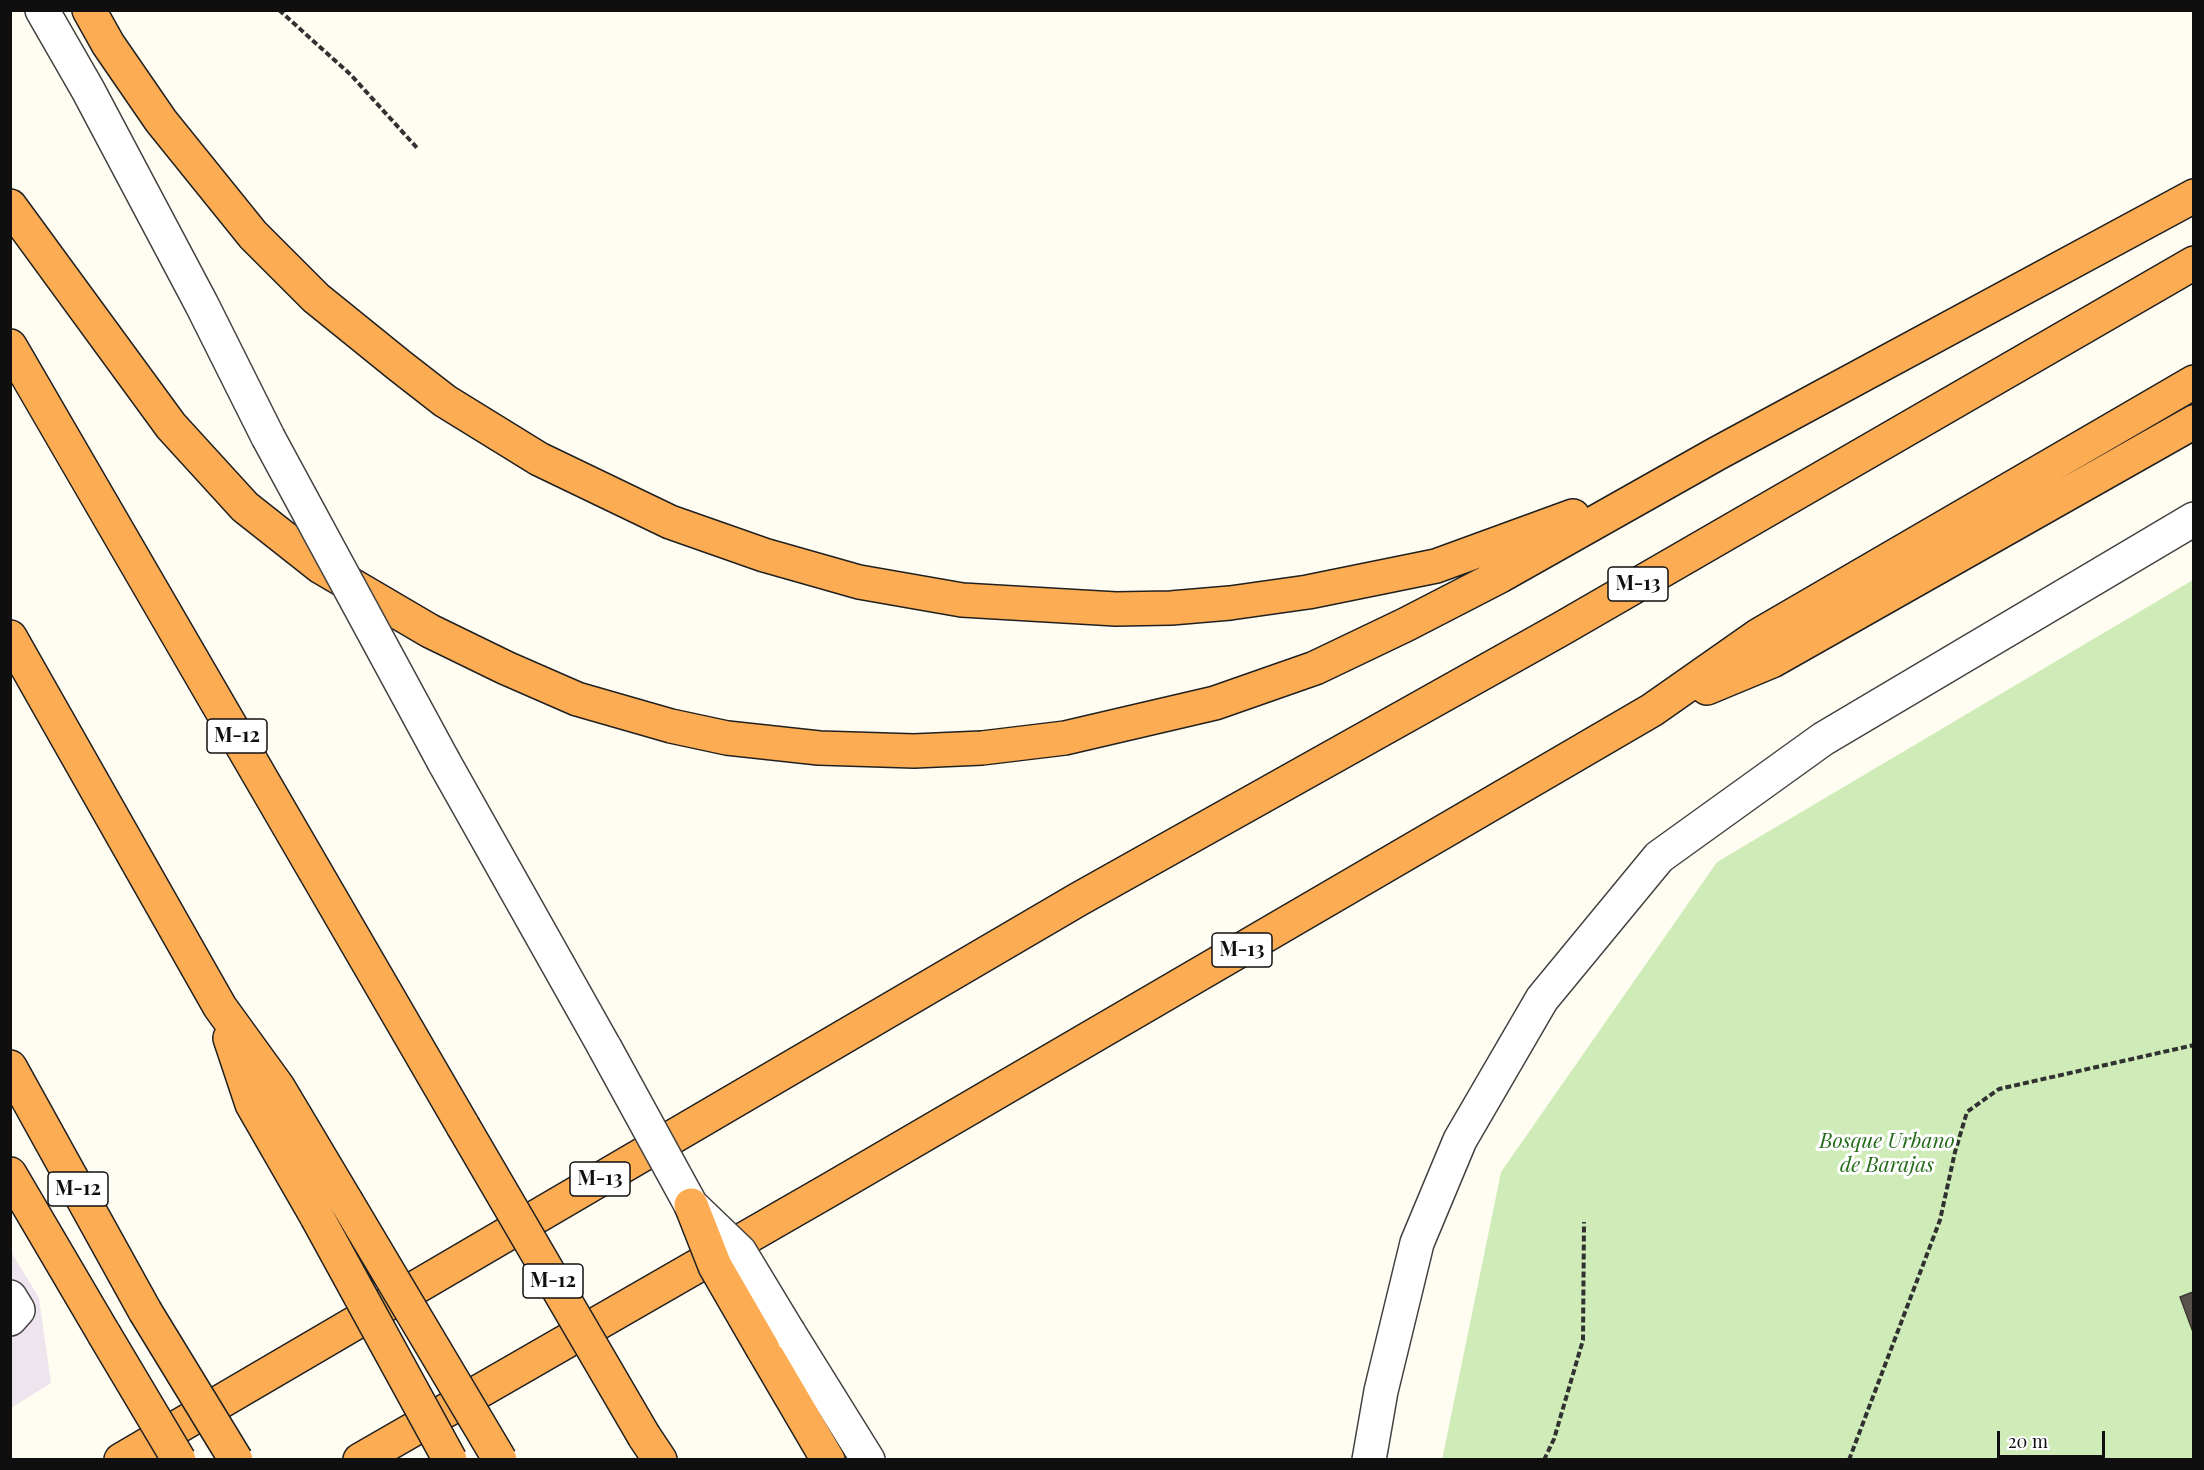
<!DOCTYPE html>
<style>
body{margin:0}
#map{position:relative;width:2204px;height:1470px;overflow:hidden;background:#fffdf2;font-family:"Playfair Display",serif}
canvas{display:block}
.frame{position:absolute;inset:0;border:12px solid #0f0f0f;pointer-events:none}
.scale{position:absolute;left:1997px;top:1431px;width:108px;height:27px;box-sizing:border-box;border:3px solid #0f0f0f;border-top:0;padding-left:8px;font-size:18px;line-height:21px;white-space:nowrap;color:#0f0f0f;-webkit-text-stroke:4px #fff;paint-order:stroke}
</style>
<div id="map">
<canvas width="2204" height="1470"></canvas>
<div class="frame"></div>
<div class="scale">20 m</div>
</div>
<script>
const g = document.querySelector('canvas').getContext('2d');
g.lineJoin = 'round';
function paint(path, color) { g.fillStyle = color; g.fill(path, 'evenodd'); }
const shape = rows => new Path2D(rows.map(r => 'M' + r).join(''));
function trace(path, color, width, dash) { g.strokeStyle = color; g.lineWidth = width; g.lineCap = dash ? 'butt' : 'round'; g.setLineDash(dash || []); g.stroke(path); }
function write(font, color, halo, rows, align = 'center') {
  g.font = font + ' "Playfair Display",serif'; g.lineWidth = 6; g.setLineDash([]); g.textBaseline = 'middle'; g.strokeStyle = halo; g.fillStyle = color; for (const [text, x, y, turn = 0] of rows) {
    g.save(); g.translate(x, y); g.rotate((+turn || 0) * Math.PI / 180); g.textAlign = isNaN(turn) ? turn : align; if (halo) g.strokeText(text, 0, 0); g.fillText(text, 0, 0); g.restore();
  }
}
const industrial = shape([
 [10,1250,39,1298,51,1383,11,1408]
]);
const green = shape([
 [2193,580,2193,1459,1442,1460,1501,1172,1717,862]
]);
const building = shape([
 [2193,1292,2193,1332,2180,1297,2193,1292]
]);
const path = shape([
 [279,10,351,75,418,149],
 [1544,1460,1554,1439,1583,1340,1584,1222],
 [1849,1460,1940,1220,1955,1152,1967,1112,1999,1089,2194,1045]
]);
const minor = shape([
 [42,10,88,90,202,305,268,437],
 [444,762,605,1048],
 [10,1297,18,1310,10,1319],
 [789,1333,868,1460],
 [1369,1460,1381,1391,1417,1243,1460,1140,1542,999,1659,857,1823,739,2194,519]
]);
const highway = shape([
 [89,10,108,44,161,121,253,235,316,298,400,366,445,401,539,459,670,522,764,555,859,582,962,600,1116,609,1171,608,1230,603,1308,592,1436,566,1573,516],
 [10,206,171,426,245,507,321,567,430,631,506,668,577,699,671,726,727,738,819,748,914,751,982,748,1065,738,1215,703,1315,668,1405,625,1500,576,1718,453,2194,196],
 [10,346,463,1126],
 [10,637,220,1007,278,1087,346,1201],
 [1707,688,1772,661,2194,422],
 [230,1038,252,1104,317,1217],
 [10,1067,145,1311],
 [10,1174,104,1334],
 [763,1349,828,1460],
 [644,1436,660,1460],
 [121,1460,1079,899,1561,629,2194,263],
 [360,1460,831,1189,1652,710,1759,635,2194,382]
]);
const minorBridge = shape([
 [268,437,444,762],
 [605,1048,691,1205,740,1252,789,1333]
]);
const highwayBridge = shape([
 [463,1126,644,1436],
 [346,1201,500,1460],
 [691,1205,715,1266,763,1349],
 [317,1217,450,1460],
 [145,1311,236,1460],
 [104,1334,179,1460]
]);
const shields = [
 [1638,584,60],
 [237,736,60],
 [1242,950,60],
 [600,1179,60],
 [78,1189,60],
 [553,1281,60]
];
const shieldNames = [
 ["M-13",1638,584],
 ["M-12",237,736],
 ["M-13",1242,950],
 ["M-13",600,1179],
 ["M-12",78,1189],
 ["M-12",553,1281]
];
const parkNames = [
 ["Bosque Urbano",1887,1141],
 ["de Barajas",1887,1165]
];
paint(industrial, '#eee4ee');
paint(green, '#cfecb8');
paint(building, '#59514b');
trace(building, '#3e3934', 1.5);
trace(minor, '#424242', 36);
trace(highway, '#202020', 36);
trace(path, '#313131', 4, [6, 3]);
trace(minor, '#fff', 33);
trace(highway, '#fcad53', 33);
trace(minorBridge, '#424242', 36, []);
trace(highwayBridge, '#202020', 36, []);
trace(minorBridge, '#fff', 33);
trace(highwayBridge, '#fcad53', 33);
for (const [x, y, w] of shields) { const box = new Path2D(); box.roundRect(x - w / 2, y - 17, w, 34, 4.5); g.fillStyle = '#fff'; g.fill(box); trace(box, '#0f0f0f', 1.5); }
write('bold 20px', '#0f0f0f', null, shieldNames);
write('italic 21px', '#256c1b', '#fff', parkNames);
</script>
